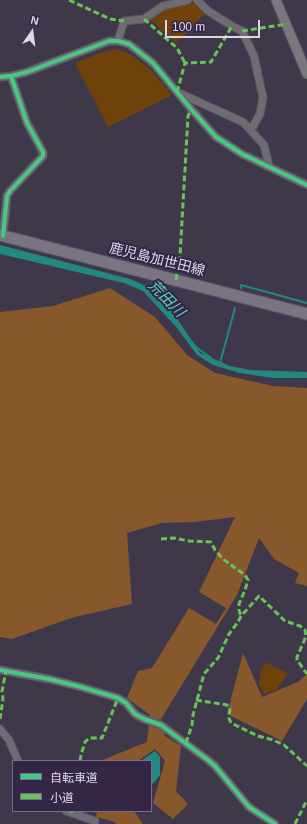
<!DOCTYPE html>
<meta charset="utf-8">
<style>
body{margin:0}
#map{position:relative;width:307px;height:824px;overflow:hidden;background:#3f384a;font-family:Arial,"Noto Sans JP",sans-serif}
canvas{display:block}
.legend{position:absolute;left:12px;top:760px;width:140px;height:52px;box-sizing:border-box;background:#342746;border:1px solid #786d88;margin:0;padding:5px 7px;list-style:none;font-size:12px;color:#ded7eb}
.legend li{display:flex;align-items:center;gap:8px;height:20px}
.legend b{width:20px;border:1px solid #786d88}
.north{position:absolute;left:12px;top:12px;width:40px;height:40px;-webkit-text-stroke:3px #342746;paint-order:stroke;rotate:14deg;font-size:11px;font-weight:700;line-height:16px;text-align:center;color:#ded7eb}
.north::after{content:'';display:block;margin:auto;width:14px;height:18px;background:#ded7eb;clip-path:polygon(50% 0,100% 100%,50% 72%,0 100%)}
.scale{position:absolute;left:165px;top:20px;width:95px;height:18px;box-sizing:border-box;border:2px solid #ded7eb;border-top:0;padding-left:5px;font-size:12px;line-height:14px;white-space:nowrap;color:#ded7eb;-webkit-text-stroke:3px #342746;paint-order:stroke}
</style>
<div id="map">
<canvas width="307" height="824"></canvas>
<ul class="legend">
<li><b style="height:5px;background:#46c982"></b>自転車道</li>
<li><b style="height:5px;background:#66c356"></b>小道</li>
</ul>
<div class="north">N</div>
<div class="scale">100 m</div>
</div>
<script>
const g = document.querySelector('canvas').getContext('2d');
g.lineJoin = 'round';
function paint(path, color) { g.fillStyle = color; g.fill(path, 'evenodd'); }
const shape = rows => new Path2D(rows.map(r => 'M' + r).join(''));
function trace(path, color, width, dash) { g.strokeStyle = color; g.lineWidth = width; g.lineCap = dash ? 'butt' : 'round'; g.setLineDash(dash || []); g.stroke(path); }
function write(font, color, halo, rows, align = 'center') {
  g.font = font + ' Arial,"Noto Sans JP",sans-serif'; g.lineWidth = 4; g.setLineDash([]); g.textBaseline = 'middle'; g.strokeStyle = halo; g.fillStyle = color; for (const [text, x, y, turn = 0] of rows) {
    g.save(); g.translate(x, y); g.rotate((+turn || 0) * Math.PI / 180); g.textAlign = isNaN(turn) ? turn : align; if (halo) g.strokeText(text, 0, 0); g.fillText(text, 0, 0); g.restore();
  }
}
const green = shape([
 [196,2,206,12,176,43,151,20,165,10],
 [117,49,132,55,151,70,172,95,108,127,75,63,100,53],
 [266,662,288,674,276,690,264,694,259,684,261,670]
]);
const forest = shape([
 [110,288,155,317,187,355,215,373,273,386,307,388,307,586,295,583,299,573,274,559,259,538,237,595,161,719,165,736,181,746,176,791,188,804,173,819,153,803,165,761,155,749,138,761,100,761,147,742,150,715,127,698,138,671,152,668,189,608,216,624,226,608,199,592,235,517,195,522,162,523,127,533,132,604,71,618,12,639,0,637,0,312,53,306],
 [243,653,262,697,298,682,307,674,307,699,282,741,227,714],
 [97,811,134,811,143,824,116,824,115,822,96,817]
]);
const water = shape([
 [0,245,130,279,144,285,164,299,200,353,230,366,250,370,307,372,307,378,273,378,240,373,213,365,197,355,177,328,143,291,124,283,0,254],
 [155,751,160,757,160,775,151,786,151,761,141,761]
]);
const stream = shape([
 [241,288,241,285,307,303],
 [189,339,197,348,211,358],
 [220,363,235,308]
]);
const street = shape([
 [197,0,208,11,232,26,242,31,254,56,263,98,260,114,251,130],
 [118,41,124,21,144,19,163,6,188,0],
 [0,77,11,76,27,72,109,41,118,41,129,44,153,63,191,109,216,137,242,154,307,185],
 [179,93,243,122,264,145,269,166],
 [3,236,7,196,10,191,43,156,43,152,27,123,11,76],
 [0,670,49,679,81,687,118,698,126,703,135,714,144,719,161,725,208,760,215,766,249,807,275,824],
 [0,729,9,740,18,761],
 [66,811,95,821,94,824]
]);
const secondary = shape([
 [276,0,307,74]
]);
const primary = shape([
 [0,235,307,314]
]);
const quiet = shape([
 [69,0,110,19,124,21],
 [144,19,177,48,185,63],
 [242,31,287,24],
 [177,92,185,63,211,62,232,26],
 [176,280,180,256,188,116,191,109],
 [161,539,174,538,189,541,211,542,215,550,223,559,245,575,248,580,245,590,239,604,239,610,241,616],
 [196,700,227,705,230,708,229,718,231,723,258,736,273,740,284,745,307,766],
 [0,719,3,699,2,691,6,671],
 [186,743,192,725,193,715,204,674,218,658,229,634,238,622,241,616,259,596,285,621,300,626,305,630,306,636,304,641,297,657,297,660,307,674],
 [80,761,81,755,85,742,89,738,102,738,118,698],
 [72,813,72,811],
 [295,824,307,800]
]);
const cycleway = shape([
 [0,77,11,76,27,72,109,41,118,41,129,44,153,63,191,109,216,137,242,154,307,185],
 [3,236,7,196,10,191,43,156,43,152,27,123,11,76],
 [0,670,49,679,81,687,118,698,126,703,135,714,144,719,161,725,208,760,215,766,249,807,275,824]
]);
const streetNames = [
 ["鹿児島加世田線",157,260,14]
];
const waterNames = [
 ["荒田川",166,299,45]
];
paint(green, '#6f410b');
paint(forest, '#88582d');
paint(water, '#23887d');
trace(stream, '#23887d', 2);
trace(street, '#5c5665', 9);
trace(secondary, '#5c5665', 11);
trace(primary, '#5c5665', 13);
trace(street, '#6e6b73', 7);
trace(secondary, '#7a777f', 9);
trace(primary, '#797480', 11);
trace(quiet, '#66c356', 3, [6, 3]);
trace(cycleway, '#46c982', 4);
write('14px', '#ded7eb', '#342746', streetNames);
write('italic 15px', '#57d7c4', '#342746', waterNames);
</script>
